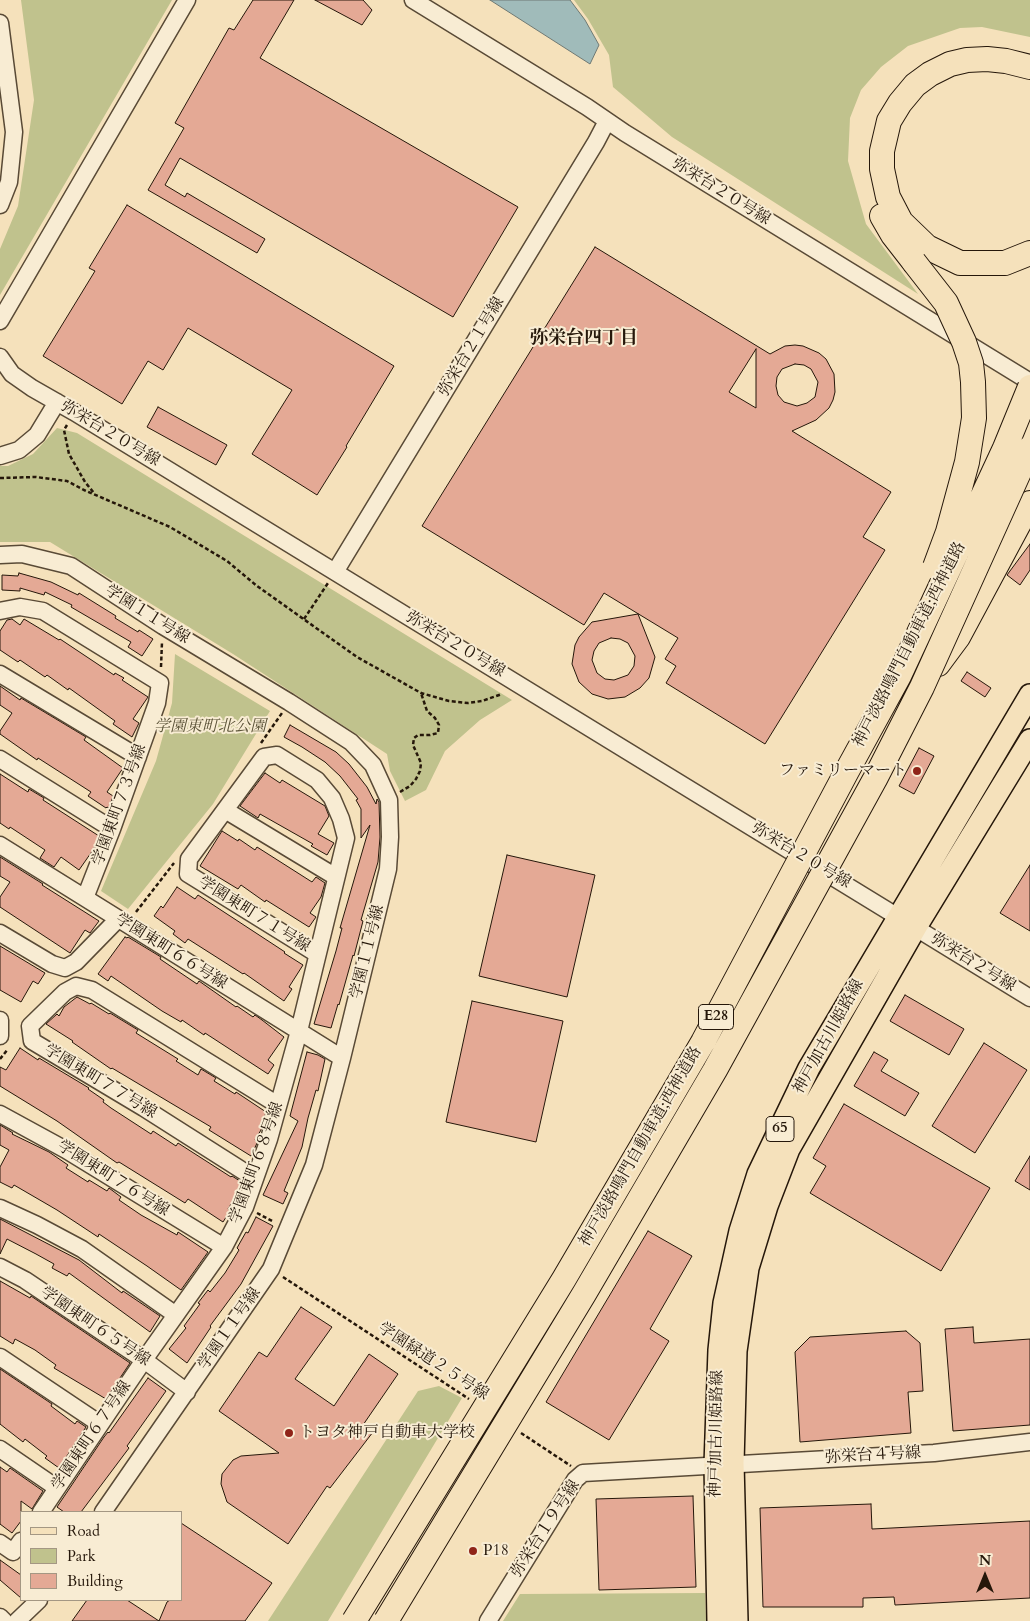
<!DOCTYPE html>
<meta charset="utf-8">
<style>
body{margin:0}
#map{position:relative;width:1030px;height:1621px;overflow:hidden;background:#f5e1bb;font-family:Cardo,serif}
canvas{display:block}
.legend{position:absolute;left:20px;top:1511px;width:162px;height:90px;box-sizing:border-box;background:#f8ecd3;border:1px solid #a49783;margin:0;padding:6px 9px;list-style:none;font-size:15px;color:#25170a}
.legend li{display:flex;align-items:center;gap:10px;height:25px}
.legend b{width:25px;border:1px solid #a49783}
.north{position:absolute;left:960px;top:1551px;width:50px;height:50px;-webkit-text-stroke:4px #f8ecd3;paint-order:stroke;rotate:0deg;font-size:14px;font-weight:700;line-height:20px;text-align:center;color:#25170a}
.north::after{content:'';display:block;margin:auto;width:18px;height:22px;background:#25170a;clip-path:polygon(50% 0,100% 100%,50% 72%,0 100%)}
</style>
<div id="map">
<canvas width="1030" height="1621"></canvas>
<ul class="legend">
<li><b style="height:6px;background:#f5e1bb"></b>Road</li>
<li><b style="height:14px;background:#c0c28d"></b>Park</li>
<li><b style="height:14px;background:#e4a995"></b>Building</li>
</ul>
<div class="north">N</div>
</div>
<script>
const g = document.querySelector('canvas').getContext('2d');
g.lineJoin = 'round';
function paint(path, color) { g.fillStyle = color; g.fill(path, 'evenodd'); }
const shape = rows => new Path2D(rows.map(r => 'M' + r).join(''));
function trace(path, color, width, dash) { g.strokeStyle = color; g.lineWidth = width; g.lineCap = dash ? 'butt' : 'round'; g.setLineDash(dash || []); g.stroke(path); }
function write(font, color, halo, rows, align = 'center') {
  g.font = font + ' Cardo,"Noto Serif JP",serif'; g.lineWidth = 4; g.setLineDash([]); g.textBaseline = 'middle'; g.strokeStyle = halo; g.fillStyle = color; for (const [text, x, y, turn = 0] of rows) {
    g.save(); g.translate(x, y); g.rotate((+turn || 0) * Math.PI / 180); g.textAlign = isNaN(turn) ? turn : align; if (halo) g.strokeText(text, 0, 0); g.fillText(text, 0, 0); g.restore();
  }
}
const green = shape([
 [21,0,172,0,0,295,0,249,18,206,34,100],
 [574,0,1030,0,1030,37,982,27,960,28,908,46,881,67,861,90,850,118,848,161,866,224,918,294,672,137,613,87,609,55,588,19],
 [57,428,77,433,512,700,480,720,445,751,426,790,405,801,390,771,387,754,233,654,50,542,0,542,0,466,8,466,33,454],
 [175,654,270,711,213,804,128,909,101,891,156,761,172,703],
 [439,1386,462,1398,328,1621,268,1621,418,1391],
 [705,1593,706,1621,503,1621,520,1594]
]);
const water = shape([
 [490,0,570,0,585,20,599,45,590,64,490,0]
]);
const building = shape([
 [253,0,294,0,260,58,518,207,453,317,180,158,165,185,185,197,187,193,265,239,257,253,148,190,184,128,175,123,229,28,234,30,253,0],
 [315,0,363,0,372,10,362,25,315,0],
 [127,205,394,366,346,446,347,447,317,495,252,454,292,390,188,328,163,370,148,361,122,404,43,356,95,271,89,268,127,205],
 [595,247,770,354,785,346,795,345,803,346,819,353,826,359,834,374,835,392,833,400,829,408,816,420,792,431,891,492,863,537,885,550,765,744,666,683,676,666,665,659,678,638,604,593,584,625,422,526,595,247],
 [756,349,756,408,729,392,756,349],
 [795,364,804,365,811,369,818,382,815,397,807,403,797,406,784,402,778,395,776,386,777,377,782,369,795,364],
 [158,407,227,445,216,465,147,427,158,407],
 [1030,544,1030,570,1020,585,1007,575,1030,544],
 [19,573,51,582,78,595,79,593,116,616,115,618,138,632,139,630,153,639,142,656,128,647,131,642,71,607,72,605,45,592,44,595,20,588,20,591,2,590,2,575,18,576,19,573],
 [638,614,655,657,649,678,640,688,625,697,608,699,592,694,579,682,572,664,575,645,579,637,592,622,638,614],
 [611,638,620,639,628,643,635,656,634,666,628,675,614,680,605,679,597,673,592,660,594,651,599,643,611,638],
 [12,619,20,625,24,619,59,640,60,639,114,675,115,673,124,678,122,680,148,697,133,719,139,723,132,737,113,724,115,721,69,688,68,690,47,675,45,677,20,660,18,662,0,650,0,631,7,620,12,619],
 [967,672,991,688,985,697,961,681,967,672],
 [0,686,20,700,21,698,86,737,84,740,123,768,107,792,113,796,109,808,107,807,106,808,88,796,91,792,38,758,37,760,0,734,0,731,12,713,0,705,0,686],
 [290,725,336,752,349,764,367,787,376,804,377,799,379,802,380,837,378,862,361,920,363,921,354,956,353,955,339,1005,338,1004,331,1028,314,1024,336,951,342,928,340,928,370,825,361,838,361,809,356,800,358,799,340,776,325,762,302,747,284,737,290,725],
 [919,748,934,756,914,794,899,786,919,748],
 [265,773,280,783,282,780,325,806,329,816,318,834,334,843,327,855,311,846,313,844,260,814,258,818,240,806,265,773],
 [0,774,28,792,29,789,44,798,43,800,99,836,93,850,79,870,61,857,54,867,40,858,45,850,10,827,9,829,0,823,0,774],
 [222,831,238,841,239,839,255,850,257,847,312,882,316,877,325,883,321,897,310,913,316,917,309,927,266,900,265,902,241,885,238,889,200,866,222,831],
 [507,855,595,875,567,997,479,976,507,855],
 [0,857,43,884,42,885,99,921,90,933,85,930,70,953,0,907,0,897,10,882,0,876,0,857],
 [1030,865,1030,931,1000,913,1030,865],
 [177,887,195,899,198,895,285,952,284,953,303,965,289,987,292,989,284,1001,244,973,243,974,188,939,185,943,173,934,175,931,154,916,161,906,163,908,177,887],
 [125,937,127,938,128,937,161,957,160,959,197,984,199,981,236,1007,237,1006,253,1017,255,1015,262,1020,284,1037,268,1060,274,1065,268,1074,205,1033,204,1035,182,1020,181,1022,162,1011,111,976,108,981,98,974,125,937],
 [0,946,45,973,38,984,33,981,21,1002,0,990,0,946],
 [905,995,964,1029,949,1055,890,1021,905,995],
 [77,997,90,1004,91,1003,109,1014,110,1013,138,1030,136,1033,178,1059,176,1061,198,1075,201,1069,216,1078,214,1081,235,1094,236,1092,266,1112,261,1130,255,1140,258,1141,251,1156,209,1130,211,1127,112,1068,111,1069,72,1042,73,1041,46,1024,57,1014,59,1016,64,1007,77,997],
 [472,1001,563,1021,536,1142,446,1122,472,1001],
 [984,1043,1027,1070,975,1153,932,1126,984,1043],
 [20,1048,38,1060,39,1058,89,1088,88,1089,104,1100,103,1102,111,1108,151,1134,153,1131,176,1146,178,1143,231,1177,232,1176,243,1183,240,1190,228,1209,230,1211,223,1222,188,1199,185,1203,119,1162,117,1163,57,1121,0,1086,0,1067,6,1070,20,1048],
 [307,1052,318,1055,325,1059,318,1091,316,1090,308,1118,302,1147,284,1191,288,1193,283,1204,263,1195,298,1121,290,1116,307,1052],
 [874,1052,888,1060,881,1071,919,1093,905,1116,854,1086,874,1052],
 [844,1104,990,1188,941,1271,810,1193,826,1166,813,1158,844,1104],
 [0,1125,13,1133,12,1134,49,1152,68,1165,66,1168,88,1182,89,1180,107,1191,109,1188,121,1197,119,1200,141,1215,177,1235,178,1232,208,1252,181,1290,147,1266,99,1234,98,1237,57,1210,14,1185,12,1188,0,1182,0,1167,9,1150,0,1145,0,1125],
 [1030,1156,1030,1190,1015,1181,1030,1156],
 [256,1217,273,1226,241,1284,210,1326,211,1327,187,1363,169,1349,186,1328,184,1326,200,1304,198,1303,208,1290,210,1292,225,1273,239,1250,237,1248,246,1232,248,1233,256,1217],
 [0,1219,79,1260,122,1293,123,1291,160,1316,150,1332,69,1273,67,1276,52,1268,54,1264,36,1254,7,1239,0,1254,0,1219],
 [648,1231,692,1256,650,1329,669,1341,609,1440,546,1402,648,1231],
 [0,1281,30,1298,31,1296,130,1363,106,1399,54,1368,56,1365,35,1350,15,1339,13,1344,0,1336,0,1281],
 [301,1307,332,1327,295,1379,334,1406,369,1354,398,1374,363,1425,373,1432,330,1488,327,1486,288,1544,227,1502,221,1484,222,1474,233,1460,241,1456,279,1453,219,1411,259,1352,267,1357,301,1307],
 [973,1327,974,1343,1030,1339,1030,1425,953,1431,945,1329,973,1327],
 [906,1331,920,1343,923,1391,908,1392,911,1433,800,1442,795,1352,810,1337,906,1331],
 [0,1369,52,1404,51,1406,75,1424,77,1421,86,1427,59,1468,45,1458,47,1456,25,1439,23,1442,0,1424,0,1369],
 [148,1378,166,1391,127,1446,129,1448,81,1512,64,1512,57,1507,104,1437,108,1432,109,1433,148,1378],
 [0,1467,7,1472,10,1468,43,1491,32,1509,21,1501,21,1521,12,1533,0,1524,0,1467],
 [693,1496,696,1587,599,1590,596,1499,693,1496],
 [871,1504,872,1529,1030,1521,1030,1598,895,1605,894,1597,863,1598,863,1607,763,1607,760,1508,871,1504],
 [181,1523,272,1583,245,1621,72,1621,87,1600,127,1600,159,1621,167,1602,170,1600,181,1600,181,1523],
 [0,1560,21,1575,21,1598,0,1580,0,1560]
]);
const path = shape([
 [67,425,64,430,69,454,85,482,94,493],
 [0,478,36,477,67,481,84,490,170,527,227,561,257,586,357,657,421,693,449,701,468,703,482,701,502,694],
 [304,619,328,583],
 [161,667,162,642],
 [261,743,282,713],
 [400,792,410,786,416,779,420,771,421,763,413,745,414,738,418,735,430,735,438,733,439,725,435,718,427,711,421,693],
 [136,912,174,863],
 [0,1059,8,1049],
 [257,1213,274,1222],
 [283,1277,469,1399],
 [521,1433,571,1466]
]);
const minor = shape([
 [413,0,587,107,625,133,1030,382],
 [0,23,14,132,9,182,0,205],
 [0,321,187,0],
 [0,357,12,374,32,388,74,412,353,583,1030,998],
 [0,456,19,450,37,435,57,402],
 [0,555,22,554,71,566,163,626,289,702,351,742,373,765,389,800,390,837,388,869,342,1058,314,1165,271,1269,103,1512],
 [335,572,596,142,607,121],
 [0,611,20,607,43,611,160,683,157,703,112,829,85,898],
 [0,674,138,757],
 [0,759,112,829],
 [225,810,336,877],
 [0,845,342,1058],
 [0,933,52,964,65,968,76,962,118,919],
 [0,1020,0,1036],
 [0,1114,66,1150,224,1247],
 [254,1178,144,1108,32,1041,30,1026,65,992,76,986,92,990,278,1105],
 [0,1208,37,1225,82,1249,176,1315],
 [0,1267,25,1280,144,1360,187,1392],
 [0,1357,100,1424],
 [0,1449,57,1488],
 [41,1512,144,1360,224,1247,245,1207,269,1139,299,1031,346,838,341,819,332,798,317,780,277,755,264,757,189,859,188,874,317,954],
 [0,1543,13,1552,21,1541],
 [0,1617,4,1621],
 [17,1621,39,1600],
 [488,1621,575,1480,583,1473,934,1453,1030,1442]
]);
const major = shape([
 [718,1621,715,1465,719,1350,724,1303,740,1231,758,1174,809,1068,1030,695],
 [737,1621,733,1463,736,1351,748,1268,767,1206,789,1149,916,927,1030,740]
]);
const highway = shape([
 [1030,67,1006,61,987,59,967,60,950,64,930,74,915,85,900,103,889,121,882,151,882,169,888,197,901,222,927,247,960,263,1005,263,1030,253],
 [882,216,893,235,914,262],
 [938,664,958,637,1030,503]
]);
const highwayBridge = shape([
 [914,262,946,303,964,342,971,363,973,382,974,418,967,462,948,532,935,567],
 [354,1621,564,1279,703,1042,847,771,899,676,1005,448,1030,387],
 [386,1621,584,1294,715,1070,875,779,922,687,1030,448]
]);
const markers = [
 [917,771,5,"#8f2418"],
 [289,1433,5,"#8f2418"],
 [473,1551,5,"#8f2418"]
];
const shields = [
 [716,1017,35],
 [780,1129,28]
];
const shieldNames = [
 ["E28",716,1017],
 ["65",780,1129]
];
const streetNames = [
 ["弥栄台２０号線",721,192,32],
 ["弥栄台２１号線",472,347,-59],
 ["弥栄台２０号線",110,434,31],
 ["学園１１号線",147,615,32],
 ["弥栄台２０号線",455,645,31],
 ["神戸淡路鳴門自動車道;西神道路",910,645,-63],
 ["学園東町７３号線",120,805,-70],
 ["弥栄台２０号線",801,856,31],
 ["学園東町７１号線",254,915,32],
 ["学園東町６６号線",171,952,32],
 ["学園１１号線",368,952,-76],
 ["弥栄台２号線",973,963,32],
 ["神戸加古川姫路線",829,1037,-61],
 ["学園東町７７号線",100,1082,31],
 ["神戸淡路鳴門自動車道;西神道路",641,1147,-60],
 ["学園東町６８号線",257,1163,-70],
 ["学園東町７６号線",113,1179,32],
 ["学園東町６５号線",95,1327,34],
 ["学園１１号線",230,1329,-55],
 ["学園緑道２５号線",433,1362,33],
 ["神戸加古川姫路線",717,1434,-89],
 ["学園東町６７号線",92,1436,-56],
 ["弥栄台４号線",873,1456,-3],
 ["弥栄台１９号線",546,1529,-57]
];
const parkNames = [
 ["学園東町北公園",210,727]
];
const poiNames = [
 ["ファミリーマート",907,771,"right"],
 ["トヨタ神戸自動車大学校",299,1433],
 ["P18",483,1551]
];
const neighbourhoodNames = [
 ["弥栄台四丁目",584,339]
];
paint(green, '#c0c28d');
paint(water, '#a0bbba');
trace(water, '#6f7974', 1);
paint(building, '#e4a995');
trace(building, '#25170a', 1);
trace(minor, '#594a36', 19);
trace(major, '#25170a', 24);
trace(highway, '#25170a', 26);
trace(path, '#25170a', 2.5, [4, 2.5]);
trace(minor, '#f8ecd3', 16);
trace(major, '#f5e1bb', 21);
trace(highway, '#f5e1bb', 24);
trace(highwayBridge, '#25170a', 26, []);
trace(highwayBridge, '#f5e1bb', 24);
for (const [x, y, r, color] of markers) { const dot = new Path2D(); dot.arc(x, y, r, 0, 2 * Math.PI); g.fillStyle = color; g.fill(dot); trace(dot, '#f8ecd3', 2); }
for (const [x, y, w] of shields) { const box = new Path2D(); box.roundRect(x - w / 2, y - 12.5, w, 25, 4); g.fillStyle = '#f8ecd3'; g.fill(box); trace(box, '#25170a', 1); }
write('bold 15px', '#25170a', null, shieldNames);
write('16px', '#25170a', '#f8ecd3', streetNames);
write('italic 16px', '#5b5338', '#f8ecd3', parkNames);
write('16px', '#25170a', '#f8ecd3', poiNames, 'left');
write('bold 18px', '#25170a', '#f8ecd3', neighbourhoodNames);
</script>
